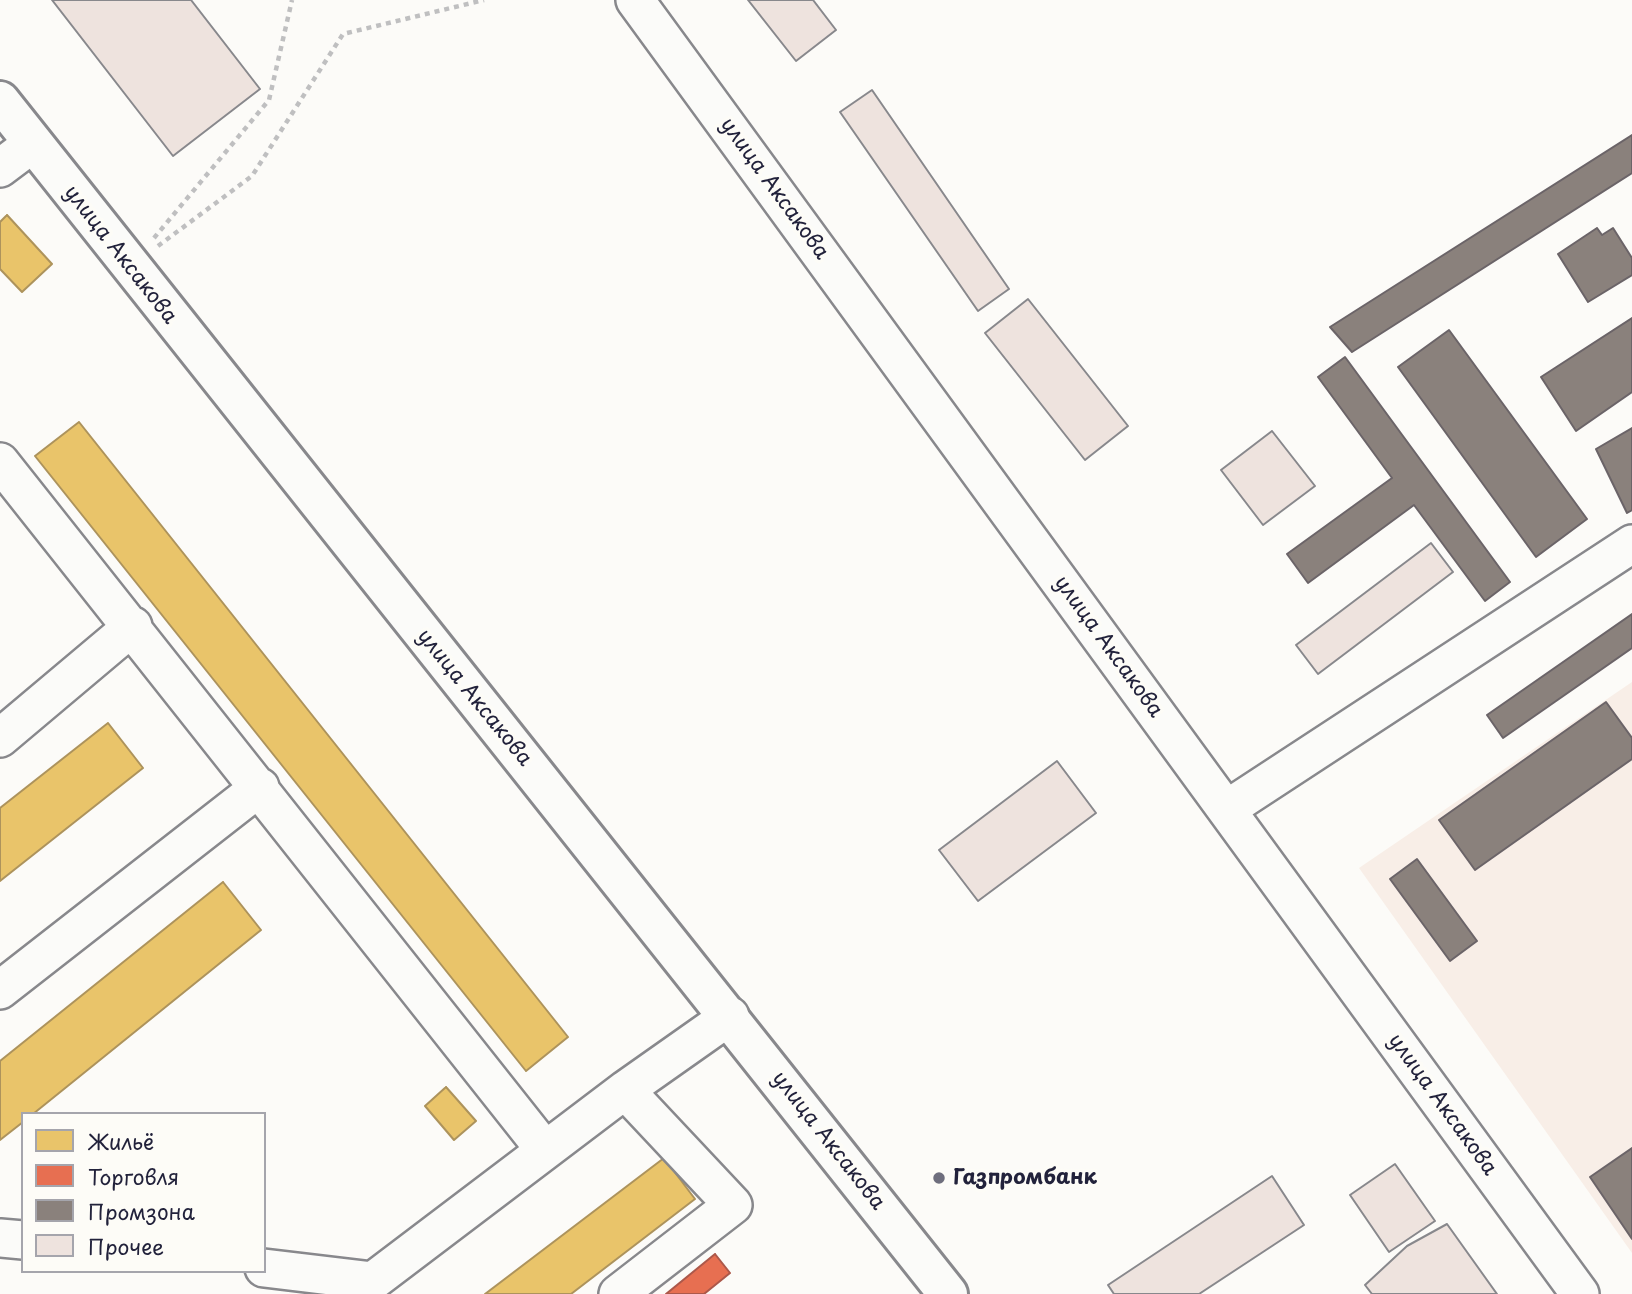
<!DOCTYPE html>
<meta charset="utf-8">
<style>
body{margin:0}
#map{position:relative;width:1632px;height:1294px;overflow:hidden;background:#fcfbf8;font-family:"Playpen Sans",sans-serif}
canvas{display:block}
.legend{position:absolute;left:21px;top:1112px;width:245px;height:161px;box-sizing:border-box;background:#fdfcf7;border:2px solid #a5a5ac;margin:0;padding:9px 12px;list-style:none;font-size:21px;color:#22223b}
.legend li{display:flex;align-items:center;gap:14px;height:35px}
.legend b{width:35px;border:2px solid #a5a5ac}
</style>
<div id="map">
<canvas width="1632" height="1294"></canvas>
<ul class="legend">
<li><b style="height:19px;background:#e9c46a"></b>Жильё</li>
<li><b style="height:19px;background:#e76f51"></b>Торговля</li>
<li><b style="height:19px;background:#8a817c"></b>Промзона</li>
<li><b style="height:19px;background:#eee3de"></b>Прочее</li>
</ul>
</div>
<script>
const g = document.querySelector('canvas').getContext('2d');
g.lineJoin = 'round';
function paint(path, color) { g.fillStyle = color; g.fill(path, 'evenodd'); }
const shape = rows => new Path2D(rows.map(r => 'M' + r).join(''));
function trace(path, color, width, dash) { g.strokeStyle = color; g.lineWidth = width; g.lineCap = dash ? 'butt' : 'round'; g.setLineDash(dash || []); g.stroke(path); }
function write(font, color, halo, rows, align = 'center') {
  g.font = font + ' "Playpen Sans",sans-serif'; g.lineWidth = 7; g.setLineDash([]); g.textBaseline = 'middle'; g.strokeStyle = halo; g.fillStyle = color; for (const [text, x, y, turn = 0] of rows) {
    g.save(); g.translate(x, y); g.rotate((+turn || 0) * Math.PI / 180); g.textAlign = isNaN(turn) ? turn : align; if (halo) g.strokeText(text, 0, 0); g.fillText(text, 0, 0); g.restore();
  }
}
const built = shape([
 [1632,682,1632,1253,1359,868]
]);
const homes = shape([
 [7,215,52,264,22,292,0,269,0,222,7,215],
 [79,422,568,1037,526,1071,35,456,79,422],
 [108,723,143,768,0,881,0,808,108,723],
 [223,882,261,930,33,1114,23,1114,23,1122,0,1140,0,1061,223,882],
 [446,1087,476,1121,454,1140,425,1106,446,1087],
 [664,1158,695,1199,571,1294,485,1294,664,1158]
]);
const shops = shape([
 [715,1254,730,1273,704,1294,666,1294,715,1254]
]);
const industry = shape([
 [1632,135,1632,173,1352,352,1330,327,1632,135],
 [1597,228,1602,235,1613,228,1632,258,1632,275,1588,302,1558,254,1597,228],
 [1632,318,1632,392,1576,431,1541,377,1632,318],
 [1449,330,1587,519,1536,557,1398,367,1449,330],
 [1345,357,1510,582,1485,601,1414,505,1308,583,1287,554,1392,478,1318,377,1345,357],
 [1632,428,1632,510,1627,513,1596,449,1632,428],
 [1632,614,1632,648,1503,738,1487,715,1632,614],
 [1606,702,1632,738,1632,759,1475,870,1439,820,1606,702],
 [1417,859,1477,941,1450,961,1390,879,1417,859],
 [1632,1148,1632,1239,1590,1177,1632,1148]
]);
const building = shape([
 [52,0,191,0,260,89,173,156,52,0],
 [748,0,813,0,836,30,796,61,748,0],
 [872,90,1009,289,978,311,840,112,872,90],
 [1028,299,1128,426,1085,460,985,333,1028,299],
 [1272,431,1315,486,1263,525,1221,470,1272,431],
 [1431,543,1453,572,1318,674,1296,645,1431,543],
 [1057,761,1096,813,978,901,939,850,1057,761],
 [1395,1164,1435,1221,1389,1252,1350,1195,1395,1164],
 [1272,1176,1304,1225,1199,1294,1114,1294,1108,1285,1272,1176],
 [1447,1224,1497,1294,1372,1294,1365,1285,1407,1246,1447,1224]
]);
const path = shape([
 [154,238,269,100,292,0],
 [158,246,252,176,343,34,484,0]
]);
const minor = shape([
 [635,0,1580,1294],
 [0,168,32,144],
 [0,462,545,1150],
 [0,738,133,626],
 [1227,809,1632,544],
 [0,990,260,787],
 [0,1238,23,1240],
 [264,1268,373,1281,625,1090,730,1016],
 [618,1294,733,1205,625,1090]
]);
const major = shape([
 [0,101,948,1294]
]);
const markers = [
 [939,1178,7,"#6e6e7d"]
];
const streetNames = [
 ["улица Аксакова",774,189,54],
 ["улица Аксакова",120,255,52],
 ["улица Аксакова",1108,647,54],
 ["улица Аксакова",474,698,51],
 ["улица Аксакова",1442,1105,54],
 ["улица Аксакова",828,1141,52]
];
const poiNames = [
 ["Газпромбанк",953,1178]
];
paint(built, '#f8eee7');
paint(homes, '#e9c46a');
trace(homes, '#ad935c', 2);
paint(shops, '#e76f51');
trace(shops, '#ac584a', 2);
paint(industry, '#8a817c');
trace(industry, '#6b6468', 2);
paint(building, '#eee3de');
trace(building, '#88888c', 2);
trace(minor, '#88888c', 42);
trace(major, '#88888c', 44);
trace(path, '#bfbfc0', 4.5, [5, 5]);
trace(minor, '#fbfbf9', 37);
trace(major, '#fbfbf9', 38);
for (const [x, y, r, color] of markers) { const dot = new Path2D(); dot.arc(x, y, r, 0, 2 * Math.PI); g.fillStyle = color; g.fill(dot); trace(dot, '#fdfcf7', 2.5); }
write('21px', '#22223b', '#fdfcf7', streetNames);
write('bold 21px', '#22223b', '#fdfcf7', poiNames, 'left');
</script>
